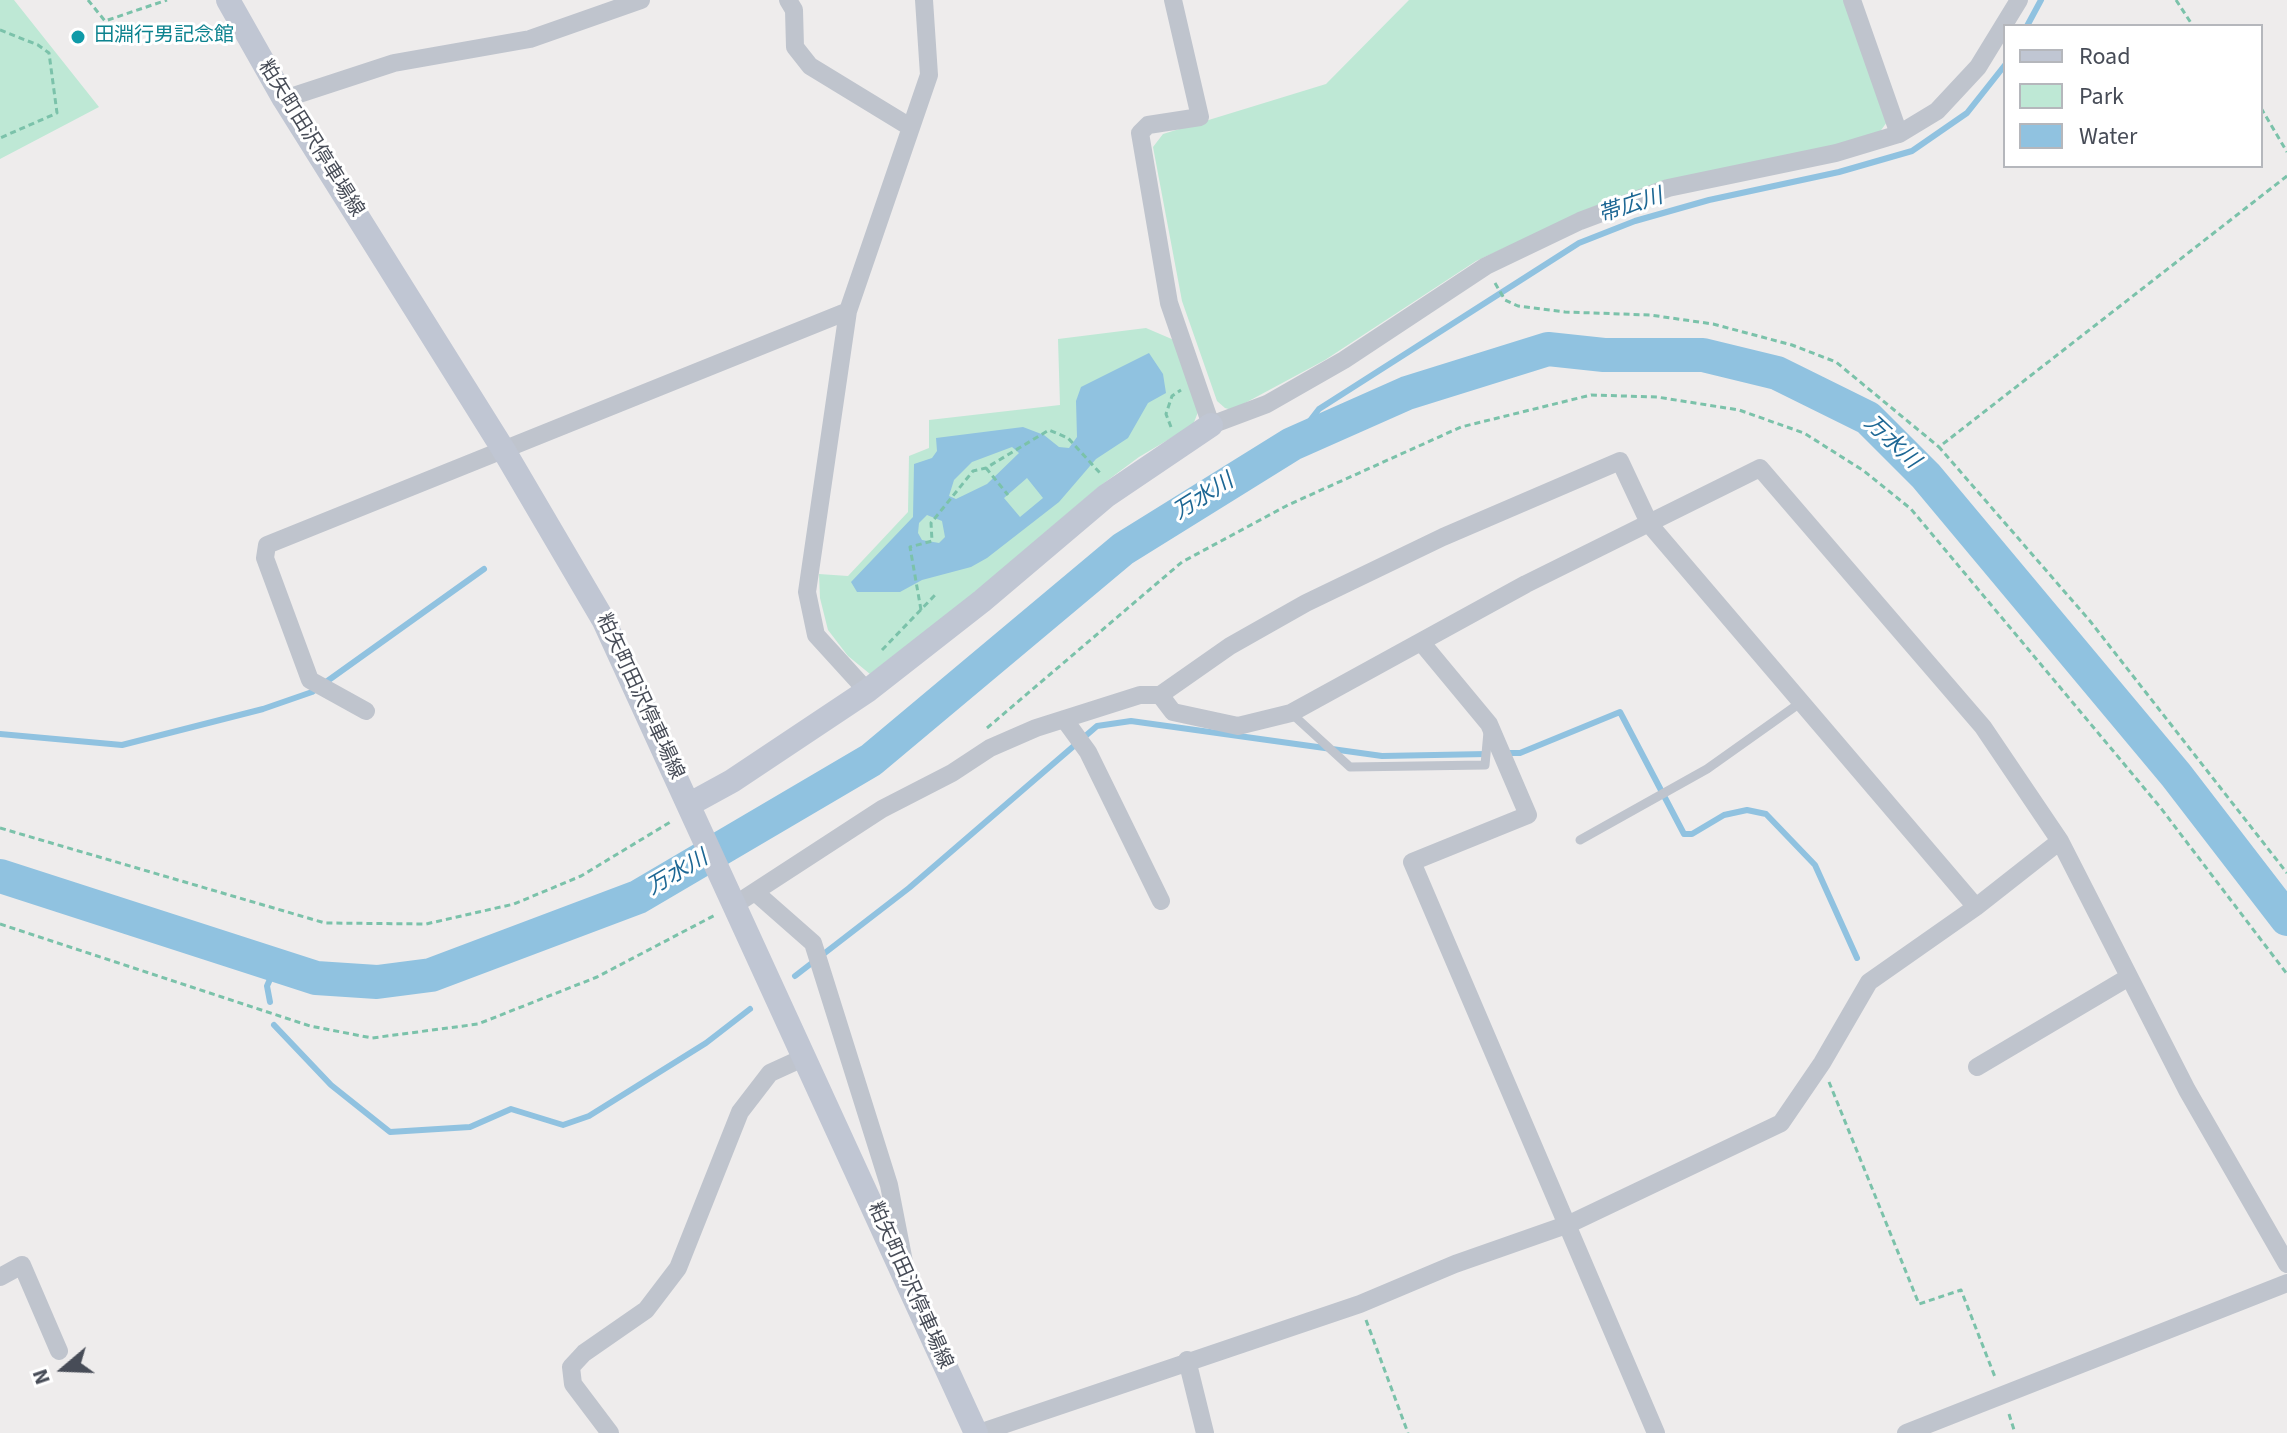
<!DOCTYPE html>
<meta charset="utf-8">
<style>
body{margin:0}
#map{position:relative;width:2287px;height:1433px;overflow:hidden;background:#eeecec;font-family:"Source Sans 3",sans-serif}
canvas{display:block}
.legend{position:absolute;left:2003px;top:24px;width:260px;height:144px;box-sizing:border-box;background:#fff;border:2px solid #b5b7bc;margin:0;padding:10px 14px;list-style:none;font-size:24px;color:#474c57}
.legend li{display:flex;align-items:center;gap:16px;height:40px}
.legend b{width:40px;border:2px solid #b5b7bc}
.north{position:absolute;left:24px;top:1329px;width:80px;height:80px;-webkit-text-stroke:6px #fff;paint-order:stroke;rotate:251deg;font-size:22px;font-weight:700;line-height:32px;text-align:center;color:#474c57}
.north::after{content:'';display:block;margin:auto;width:28px;height:36px;background:#474c57;clip-path:polygon(50% 0,100% 100%,50% 72%,0 100%)}
</style>
<div id="map">
<canvas width="2287" height="1433"></canvas>
<ul class="legend">
<li><b style="height:10px;background:#c0c6d3"></b>Road</li>
<li><b style="height:22px;background:#bee8d5"></b>Park</li>
<li><b style="height:22px;background:#90c2e0"></b>Water</li>
</ul>
<div class="north">N</div>
</div>
<script>
const g = document.querySelector('canvas').getContext('2d');
g.lineJoin = 'round';
function paint(path, color) { g.fillStyle = color; g.fill(path, 'evenodd'); }
const shape = rows => new Path2D(rows.map(r => 'M' + r).join(''));
function trace(path, color, width, dash) { g.strokeStyle = color; g.lineWidth = width; g.lineCap = dash ? 'butt' : 'round'; g.setLineDash(dash || []); g.stroke(path); }
function write(font, color, halo, rows, align = 'center') {
  g.font = font + ' "Source Sans 3","Noto Sans JP",sans-serif'; g.lineWidth = 6; g.setLineDash([]); g.textBaseline = 'middle'; g.strokeStyle = halo; g.fillStyle = color; for (const [text, x, y, turn = 0] of rows) {
    g.save(); g.translate(x, y); g.rotate((+turn || 0) * Math.PI / 180); g.textAlign = isNaN(turn) ? turn : align; if (halo) g.strokeText(text, 0, 0); g.fillText(text, 0, 0); g.restore();
  }
}
const green = shape([
 [0,0,14,0,99,107,0,159],
 [1409,0,1845,0,1887,122,1879,133,1583,212,1476,261,1325,360,1232,410,1225,408,1217,401,1182,301,1153,147,1163,134,1326,84],
 [1146,328,1174,340,1198,412,1193,425,1139,457,1100,486,963,603,870,674,848,656,828,630,820,598,819,574,848,576,908,512,909,456,929,448,929,420,1060,405,1058,339]
]);
const water = shape([
 [1149,353,1163,374,1166,393,1148,403,1128,438,1096,459,1059,502,987,558,971,567,922,580,900,592,857,592,851,582,913,517,914,464,932,458,937,451,936,438,1023,427,1044,435,1059,447,1069,448,1077,437,1076,401,1081,387],
 [1012,447,1019,453,987,484,956,499,949,496,954,480,972,462],
 [1027,478,1043,498,1020,517,1004,498],
 [927,515,942,521,945,537,939,543,922,540,918,533,919,523]
]);
const stream = shape([
 [2027,26,2041,0],
 [1292,444,1319,409,1579,243,1635,221,1709,200,1839,172,1912,151,1967,113,2005,65],
 [0,734,122,745,263,709,312,692,484,569],
 [1506,753,1520,753,1620,712,1684,834,1692,834,1724,815,1747,810,1766,814,1815,865,1857,958],
 [795,976,909,888,1097,726,1131,721,1382,756,1487,754],
 [270,1002,267,986,275,968],
 [274,1025,331,1085,390,1132,470,1127,511,1109,563,1125,589,1116,706,1043,750,1009]
]);
const river = shape([
 [0,876,316,978,377,982,431,975,638,897,871,760,1123,549,1292,444,1407,393,1548,349,1604,355,1703,355,1777,373,1868,418,1926,476,2176,775,2287,919]
]);
const path = shape([
 [88,0,105,21,167,0],
 [2176,0,2193,26],
 [0,30,38,45,49,53,57,113,0,138],
 [2261,108,2287,152],
 [2287,176,1939,447,2090,621,2287,873],
 [1495,283,1505,300,1518,306,1565,312,1650,315,1713,324,1792,345,1836,362,1939,447],
 [1171,427,1166,414,1172,396,1181,390],
 [986,468,1008,495],
 [921,610,910,547,932,541,931,523,973,471,986,468,1049,430,1068,438,1100,473],
 [882,650,937,593],
 [987,728,1182,562,1288,505,1461,427,1591,395,1657,397,1739,410,1804,433,1864,471,1911,509,2160,807,2287,974],
 [0,828,325,923,426,924,514,904,581,876,672,821],
 [0,924,310,1026,372,1038,478,1024,597,977,717,914],
 [1829,1082,1919,1304,1961,1290,1995,1377],
 [1366,1320,1408,1433],
 [2009,1414,2015,1433]
]);
const lane = shape([
 [1291,713,1350,767,1485,765,1488,732],
 [1580,840,1707,769,1800,703]
]);
const street = shape([
 [788,0,794,10,795,47,810,66,910,127],
 [1173,0,1200,117,1148,125,1140,133,1169,303,1211,425,1267,404,1344,360,1486,266,1580,221,1668,188,1836,153,1899,134,1937,111,1978,67,2019,0],
 [1852,0,1899,134],
 [284,99,394,63,530,39,641,0],
 [1421,642,1489,724,1528,815,1412,862,1656,1433],
 [867,691,816,635,807,592,848,311,929,75,924,0],
 [1160,695,1173,712,1238,726,1291,713,1526,584,1760,468,1983,727,2060,841,2187,1090,2287,1264],
 [366,711,310,680,265,558,267,545,848,311],
 [1064,719,1088,752,1161,901],
 [755,892,813,943,889,1185,904,1262],
 [736,904,882,809,952,773,990,748,1036,728,1140,695,1160,695,1230,646,1306,603,1443,537,1620,461,1650,525,1976,907],
 [1977,1067,2129,977],
 [0,1277,22,1265,59,1351],
 [1187,1360,1205,1433],
 [610,1433,573,1384,571,1367,584,1353,646,1310,678,1268,740,1112,770,1073,805,1057],
 [979,1433,1360,1304,1455,1264,1569,1224,1781,1123,1822,1063,1869,982,1976,907,2060,841],
 [1906,1433,2287,1283]
]);
const secondary = shape([
 [228,0,284,99,503,449,604,621,976,1433],
 [690,804,732,781,867,691,982,601,1106,496,1211,425]
]);
const markers = [
 [78,37,8,"#0f9aa8"]
];
const cultureNames = [
 ["田淵行男記念館",94,37]
];
const streetNames = [
 ["粕矢町田沢停車場線",310,139,58],
 ["粕矢町田沢停車場線",639,697,65],
 ["粕矢町田沢停車場線",909,1286,66]
];
const waterNames = [
 ["帯広川",1631,207,-18],
 ["万水川",1891,443,43],
 ["万水川",1204,498,-32],
 ["万水川",678,874,-30]
];
paint(green, '#bee8d5');
paint(water, '#90c2e0');
trace(stream, '#90c2e0', 6);
trace(river, '#90c2e0', 34);
trace(path, '#7bc2aa', 3, [6, 4]);
trace(lane, '#bfc4cd', 9);
trace(street, '#bfc4cd', 18);
trace(secondary, '#c0c6d3', 24);
for (const [x, y, r, color] of markers) { const dot = new Path2D(); dot.arc(x, y, r, 0, 2 * Math.PI); g.fillStyle = color; g.fill(dot); trace(dot, '#fff', 3); }
write('20px', '#0d838f', '#fff', cultureNames, 'left');
write('20px', '#474c57', '#fff', streetNames);
write('italic 22px', '#1d6794', '#fff', waterNames);
</script>
